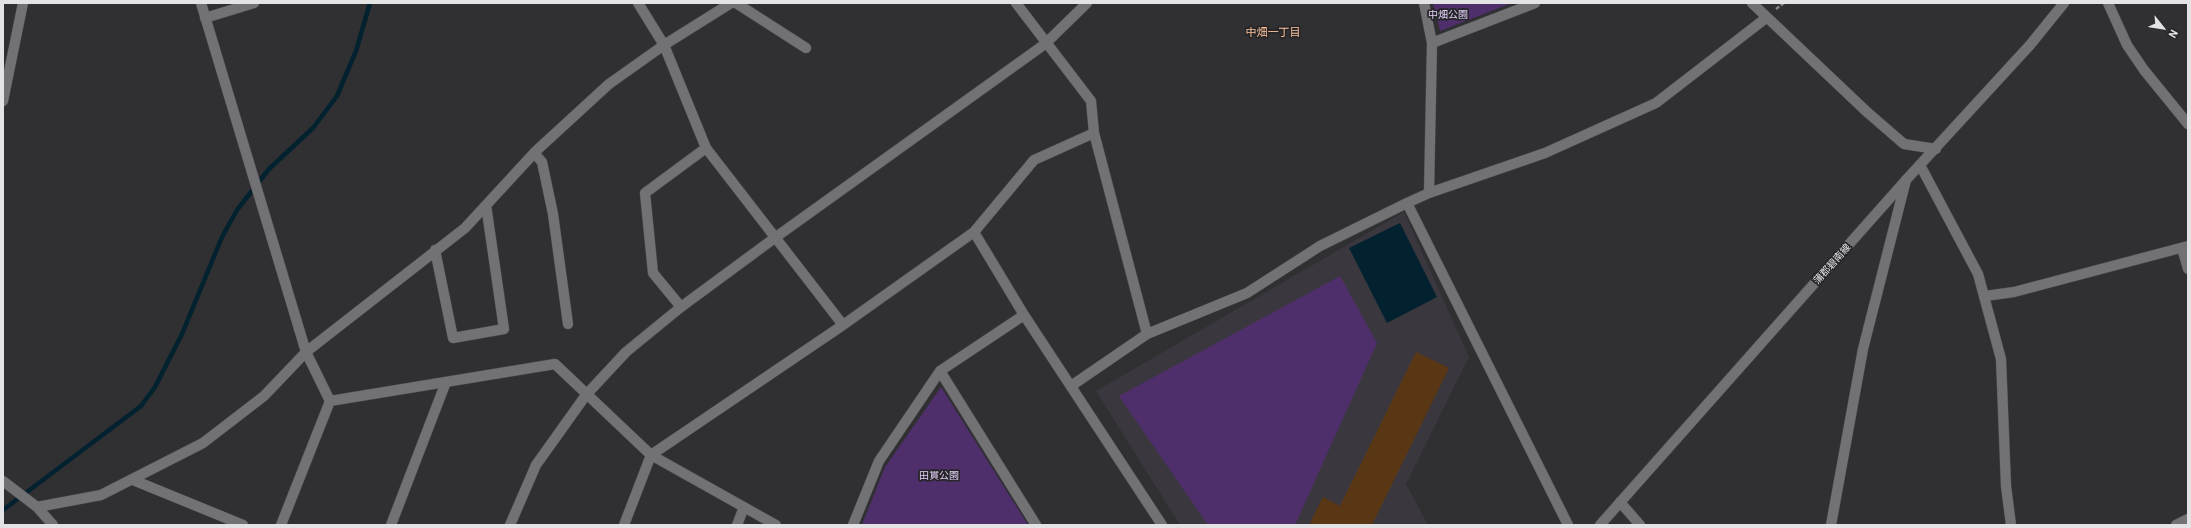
<!DOCTYPE html>
<meta charset="utf-8">
<style>
body{margin:0}
#map{position:relative;width:2191px;height:528px;overflow:hidden;background:#302f31;font-family:Barlow,sans-serif}
canvas{display:block}
.frame{position:absolute;inset:0;border:4px solid #e3e2e4;pointer-events:none}
.north{position:absolute;left:2143px;top:8px;width:40px;height:40px;-webkit-text-stroke:3px #262528;paint-order:stroke;rotate:120deg;font-size:11px;font-weight:700;line-height:16px;text-align:center;color:#e3e2e4}
.north::after{content:'';display:block;margin:auto;width:14px;height:18px;background:#e3e2e4;clip-path:polygon(50% 0,100% 100%,50% 72%,0 100%)}
</style>
<div id="map">
<canvas width="2191" height="528"></canvas>
<div class="frame"></div>
<div class="north">N</div>
</div>
<script>
const g = document.querySelector('canvas').getContext('2d');
g.lineJoin = 'round';
function paint(path, color) { g.fillStyle = color; g.fill(path, 'evenodd'); }
const shape = rows => new Path2D(rows.map(r => 'M' + r).join(''));
function trace(path, color, width, dash) { g.strokeStyle = color; g.lineWidth = width; g.lineCap = dash ? 'butt' : 'round'; g.setLineDash(dash || []); g.stroke(path); }
function write(font, color, halo, rows, align = 'center') {
  g.font = font + ' Barlow,"Noto Sans JP",sans-serif'; g.lineWidth = 3.5; g.setLineDash([]); g.textBaseline = 'middle'; g.strokeStyle = halo; g.fillStyle = color; for (const [text, x, y, turn = 0] of rows) {
    g.save(); g.translate(x, y); g.rotate((+turn || 0) * Math.PI / 180); g.textAlign = isNaN(turn) ? turn : align; if (halo) g.strokeText(text, 0, 0); g.fillText(text, 0, 0); g.restore();
  }
}
const built = shape([
 [1404,212,1469,357,1406,484,1428,525,1180,525,1096,391]
]);
const green = shape([
 [1433,3,1512,3,1440,31],
 [1340,276,1377,343,1295,525,1208,525,1119,396],
 [941,387,1028,525,862,525,885,467]
]);
const water = shape([
 [1400,223,1437,297,1387,323,1349,248]
]);
const stream = shape([
 [3,510,141,406,155,387,182,334,222,237,237,210,269,169,313,128,337,96,356,51,370,3]
]);
const building = shape([
 [1416,352,1449,368,1372,525,1309,525,1323,497,1340,506]
]);
const path = shape([
 [1776,9,1784,3]
]);
const minor = shape([
 [201,3,306,352,330,401,281,525],
 [638,3,664,45,706,148,843,325],
 [736,3,806,48],
 [1016,3,1091,101,1094,133,1147,334],
 [1424,3,1432,43,1429,193],
 [1752,3,1867,112,1904,144,1936,149],
 [2108,3,2127,45,2144,70,2188,124],
 [205,18,254,3],
 [1432,43,1535,3],
 [3,101,23,3],
 [534,153,542,162,553,214,568,324],
 [1920,165,1978,274,2001,359,2006,486,2011,525],
 [1407,203,1568,525],
 [974,232,1024,315,1162,525],
 [2182,248,2188,269],
 [435,250,453,338,504,329,486,205],
 [1985,296,2014,292,2188,246],
 [681,307,653,273,645,193,706,148],
 [940,371,1036,525],
 [1071,386,1147,334,1247,293,1320,246,1407,203,1429,193,1545,153,1656,103,1766,18],
 [330,401,555,364,651,455,776,525],
 [133,480,243,525],
 [3,481,37,507,53,525],
 [1620,502,1640,525],
 [37,507,101,495,203,443,264,396,306,352,465,228,536,151,609,84,664,45,731,3],
 [391,525,446,382],
 [624,525,651,455,843,325,974,232,1034,160,1094,133],
 [737,525,744,507],
 [853,525,879,461,940,371,1024,315],
 [1831,525,1863,349,1906,180],
 [2176,525,2188,519]
]);
const tertiary = shape([
 [510,525,536,465,586,395,626,352,681,307,776,237,1045,44,1087,3]
]);
const secondary = shape([
 [1600,525,1906,180,2030,45,2064,3]
]);
const parkNames = [
 ["中畑公園",1448,15],
 ["田貫公園",939,476]
];
const streetNames = [
 ["蒲郡碧南線",1832,264,-48]
];
const neighbourhoodNames = [
 ["中畑一丁目",1273,32]
];
paint(built, '#3b373f');
paint(green, '#4f2f6b');
paint(water, '#022230');
trace(stream, '#022230', 4.5);
paint(building, '#5a3714');
trace(minor, '#4d4c4e', 11);
trace(tertiary, '#4d4c4e', 11);
trace(secondary, '#4d4c4e', 11);
trace(path, '#878688', 2.5, [4, 2]);
trace(minor, '#727174', 10);
trace(tertiary, '#727174', 10);
trace(secondary, '#727174', 10);
write('10px', '#e1cef6', '#262528', parkNames);
write('10px', '#e3e2e4', '#262528', streetNames);
write('11px', '#f9c29d', '#262528', neighbourhoodNames);
</script>
